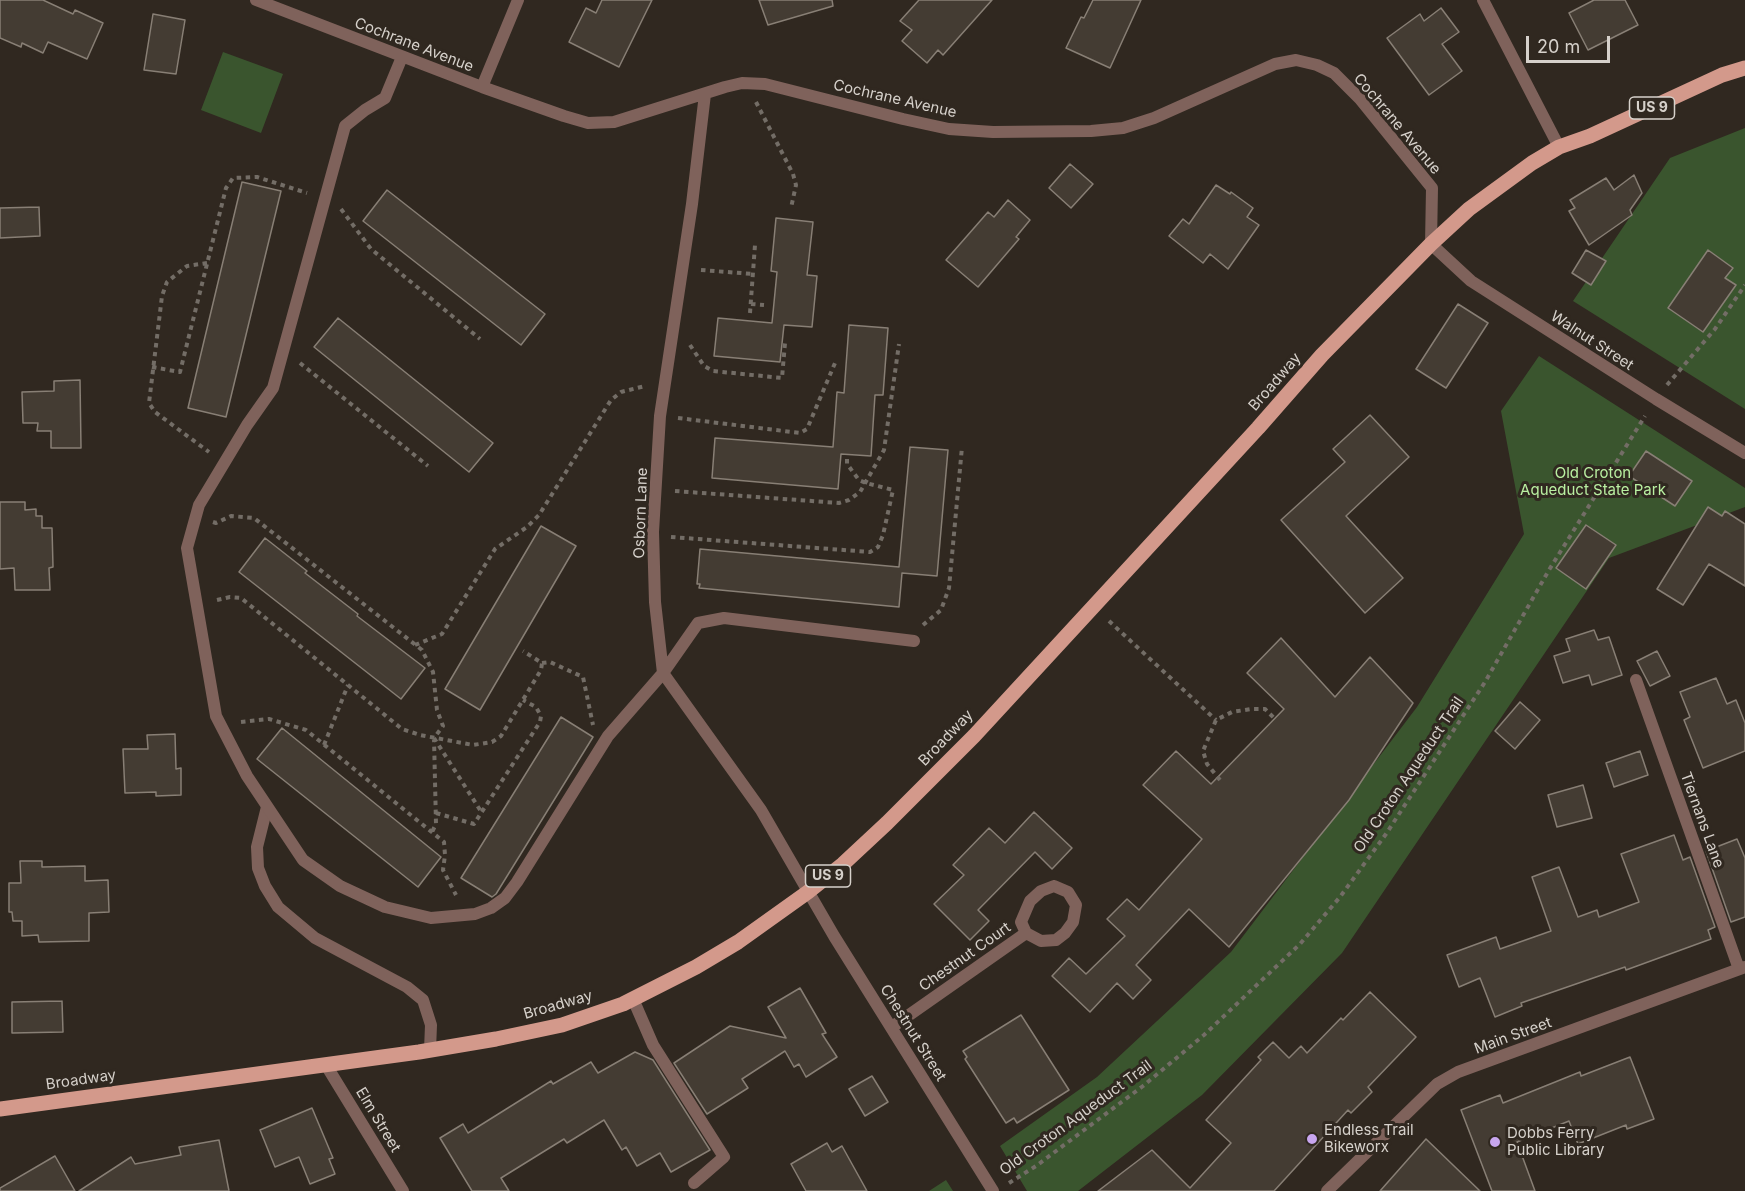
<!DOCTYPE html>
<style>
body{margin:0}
#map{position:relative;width:1745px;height:1191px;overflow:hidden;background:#302820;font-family:Inter,sans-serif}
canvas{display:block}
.scale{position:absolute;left:1526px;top:36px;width:84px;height:27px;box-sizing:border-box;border:3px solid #d6d1cb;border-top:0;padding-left:8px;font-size:18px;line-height:21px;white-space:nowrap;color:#d6d1cb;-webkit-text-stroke:4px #302820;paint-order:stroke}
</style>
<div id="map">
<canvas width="1745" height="1191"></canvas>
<div class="scale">20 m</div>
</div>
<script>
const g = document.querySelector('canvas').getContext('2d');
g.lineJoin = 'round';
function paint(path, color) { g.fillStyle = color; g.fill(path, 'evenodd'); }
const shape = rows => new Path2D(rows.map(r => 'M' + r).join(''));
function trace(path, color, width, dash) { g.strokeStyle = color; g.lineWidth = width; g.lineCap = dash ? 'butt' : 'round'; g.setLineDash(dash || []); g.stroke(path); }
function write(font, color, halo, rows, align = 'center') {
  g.font = font + ' Inter,sans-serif'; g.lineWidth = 6; g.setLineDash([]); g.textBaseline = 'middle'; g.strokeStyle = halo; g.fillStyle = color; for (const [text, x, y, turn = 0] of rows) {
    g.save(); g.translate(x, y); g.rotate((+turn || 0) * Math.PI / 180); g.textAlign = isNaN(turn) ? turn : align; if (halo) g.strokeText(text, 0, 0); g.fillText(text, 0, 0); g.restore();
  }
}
const green = shape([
 [223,52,283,74,261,133,201,110],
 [1745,128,1745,409,1573,301,1670,158],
 [1539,356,1745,488,1745,507,1609,558,1342,953,1202,1095,1078,1191,1027,1191,1000,1146,1097,1077,1231,952,1417,707,1524,534,1501,411],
 [946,1180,953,1191,929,1191]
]);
const building = shape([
 [0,0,43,0,73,14,75,10,103,23,87,59,48,42,43,53,22,43,21,47,0,38,0,0],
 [602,0,652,0,619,67,569,42,586,8,596,13,602,0],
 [759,0,832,0,833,6,768,25,759,0],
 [919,0,992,0,943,55,938,50,927,63,902,41,912,30,900,21,919,0],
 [1093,0,1141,0,1110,68,1066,48,1081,17,1084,18,1093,0],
 [1594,0,1625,0,1638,25,1588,50,1569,13,1594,0],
 [1441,8,1459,32,1442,44,1462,71,1429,95,1387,38,1420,14,1424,21,1441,8],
 [153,14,185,20,176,74,144,70,153,14],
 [1070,164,1093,184,1071,208,1049,188,1070,164],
 [1634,175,1642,193,1630,210,1632,215,1589,245,1569,211,1575,208,1570,200,1606,178,1614,190,1634,175],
 [242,182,281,191,226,417,188,408,242,182],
 [1216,185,1230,194,1231,192,1253,208,1247,217,1259,225,1228,269,1210,254,1203,263,1169,236,1183,219,1189,224,1216,185],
 [387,190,545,314,521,345,363,221,387,190],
 [1008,200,1030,220,1016,237,1019,239,978,287,946,260,988,212,994,217,1008,200],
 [39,207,40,236,0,238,0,208,39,207],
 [776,218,813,222,807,275,817,276,812,327,784,325,780,362,714,356,718,318,772,323,777,272,771,271,776,218],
 [1586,250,1606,261,1591,285,1572,273,1586,250],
 [1708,250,1733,268,1725,278,1736,285,1703,332,1668,308,1708,250],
 [1458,304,1488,323,1446,388,1416,369,1458,304],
 [338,318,493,443,469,472,314,347,338,318],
 [849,325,888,328,883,395,875,395,871,456,841,454,838,489,712,478,715,438,833,447,837,392,844,393,849,325],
 [80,380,81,448,51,448,51,431,37,431,38,423,23,423,22,392,54,391,54,381,80,380],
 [1370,415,1409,457,1346,516,1403,578,1365,613,1281,520,1345,462,1333,449,1370,415],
 [910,447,948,450,937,576,902,573,899,607,699,588,700,584,697,584,700,549,899,567,910,447],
 [1646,451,1692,481,1675,506,1629,476,1646,451],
 [0,502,25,502,25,510,36,509,36,516,42,516,42,528,52,528,53,567,49,568,50,590,15,590,14,568,0,569,0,502],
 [1708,507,1722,516,1725,511,1745,524,1745,586,1709,564,1683,605,1657,589,1708,507],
 [1586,525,1616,545,1586,589,1556,568,1586,525],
 [541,526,576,546,480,710,445,689,541,526],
 [265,538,307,571,305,573,358,614,357,616,425,668,401,699,239,572,265,538],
 [1594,630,1598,640,1609,637,1622,675,1592,685,1589,675,1563,683,1554,656,1570,651,1566,639,1594,630],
 [1281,638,1335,697,1370,657,1413,703,1349,800,1229,947,1189,909,1136,965,1151,980,1133,999,1117,983,1090,1012,1052,976,1069,958,1086,974,1125,936,1107,919,1127,899,1139,910,1202,839,1143,785,1176,751,1211,784,1284,709,1247,673,1281,638],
 [1657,651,1670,676,1650,686,1637,661,1657,651],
 [1716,678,1727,704,1736,700,1745,723,1745,751,1703,768,1684,720,1690,717,1680,692,1716,678],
 [1520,702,1540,720,1515,749,1495,731,1520,702],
 [561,717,593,737,496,894,492,897,461,878,561,717],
 [282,728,441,857,418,887,257,759,282,728],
 [175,734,176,769,181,768,181,795,156,796,156,792,125,793,123,749,148,749,147,735,175,734],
 [1640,751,1648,775,1614,787,1606,763,1640,751],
 [1583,785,1592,818,1557,827,1548,795,1583,785],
 [1034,812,1072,848,1052,869,1035,852,978,910,989,921,970,940,934,904,964,875,953,865,989,828,1005,843,1034,812],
 [1674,835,1683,860,1690,857,1715,927,1708,930,1711,939,1626,970,1625,967,1521,1003,1522,1006,1495,1017,1480,978,1459,987,1447,955,1496,937,1500,949,1551,931,1532,877,1559,867,1578,917,1597,910,1599,917,1639,902,1621,854,1674,835],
 [1737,839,1745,858,1745,917,1731,922,1706,851,1737,839],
 [20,861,42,861,42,867,85,866,85,881,108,880,109,912,89,913,89,941,39,942,38,935,22,936,22,921,13,921,12,912,9,912,9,883,21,883,20,861],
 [800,988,826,1033,822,1034,837,1057,806,1077,799,1064,794,1067,785,1051,742,1079,748,1088,707,1114,674,1063,730,1026,786,1038,768,1007,800,988],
 [1370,992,1416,1037,1368,1087,1372,1092,1351,1113,1348,1110,1274,1191,1098,1191,1152,1150,1190,1188,1231,1143,1206,1120,1261,1060,1258,1057,1273,1042,1289,1058,1301,1046,1307,1053,1341,1018,1343,1020,1370,992],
 [62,1001,63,1032,12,1033,12,1002,62,1001],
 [1021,1015,1069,1090,1017,1123,1014,1118,1006,1123,965,1059,967,1057,963,1051,1021,1015],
 [635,1052,653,1060,710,1150,671,1172,660,1153,637,1166,626,1147,622,1150,604,1120,567,1143,564,1139,501,1178,509,1191,472,1191,440,1138,463,1124,468,1133,551,1081,553,1084,591,1062,598,1073,635,1052],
 [1630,1057,1654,1119,1627,1129,1626,1125,1578,1144,1569,1121,1517,1142,1535,1191,1492,1191,1461,1110,1500,1095,1503,1103,1580,1072,1581,1076,1630,1057],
 [872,1076,888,1102,865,1116,849,1089,872,1076],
 [312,1108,333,1158,329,1159,335,1174,310,1184,299,1157,275,1167,260,1130,312,1108],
 [1426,1139,1480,1191,1380,1191,1426,1139],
 [219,1140,229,1191,79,1191,131,1157,135,1164,181,1155,179,1147,219,1140],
 [827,1143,832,1152,842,1146,867,1191,806,1191,791,1164,827,1143],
 [55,1156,75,1191,0,1191,0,1188,55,1156]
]);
const path = shape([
 [756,102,793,174,796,185,791,208],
 [341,209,371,249,480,339],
 [207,263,187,266,167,282,162,296,149,403,155,412,209,452],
 [701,270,753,274],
 [751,304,764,305],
 [750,313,755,245],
 [690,345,704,366,713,371,782,378,785,343],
 [300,363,428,466],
 [152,367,180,372,226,188,233,178,257,177,307,193],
 [1667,385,1715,329,1745,285],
 [678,418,800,433,807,429,835,363],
 [675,491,839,503,849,500,860,492,884,450,899,344],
 [213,522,216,523,231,516,254,518,422,650,433,672,437,710,443,726,434,738,436,824,432,832],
 [671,537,870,552,878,547,883,535,893,490,866,483,859,480,847,464,847,458],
 [217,600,230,597,241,598,402,729,420,735,473,745,492,742,501,736,541,670,542,663,523,651],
 [1109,621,1216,720],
 [923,625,941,610,949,588,962,447],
 [415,645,442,634,495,549,527,527,539,515,611,400,621,392,645,386],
 [542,663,550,662,583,677,593,725],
 [241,722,269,719,306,730,444,842,445,855,443,870,456,895],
 [434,738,482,813],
 [324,745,348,685],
 [1220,780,1207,764,1203,751,1216,720,1232,712,1251,709,1265,709,1275,719],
 [436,813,474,824,540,722,541,716,536,707,523,700],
 [1009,1183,1036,1166,1143,1086,1204,1035,1300,944,1340,897,1386,834,1485,682,1549,570,1645,416]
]);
const lane = shape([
 [267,807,257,847,258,868,265,886,278,907,315,938,407,987,423,1000,431,1025,430,1050],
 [633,999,653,1045,724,1157,694,1183]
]);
const street = shape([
 [256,0,482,87,564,116,588,123,614,122,725,87,742,83,765,84,903,119,949,129,993,132,1091,131,1123,128,1154,118,1275,64,1296,60,1317,65,1334,73,1360,99,1432,188,1431,244,1471,281,1656,399,1745,453],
 [1483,0,1559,147],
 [402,57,385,98,365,110,345,126,273,388,247,425,199,505,187,548,216,716,247,776,303,860,340,886,385,907,431,918,475,914,491,908,505,898,517,882,608,736,663,673,698,623,724,618,914,641],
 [482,87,518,0],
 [705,94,692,204,660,416,653,532,655,602,663,673,761,810,834,936,993,1191],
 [1636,680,1739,969],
 [1054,886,1068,892,1076,905,1073,922,1065,933,1056,940,1041,941,1026,933,1021,922,1030,901,1041,891,1054,886],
 [892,1027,1026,933],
 [326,1065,403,1191],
 [1327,1191,1437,1084,1458,1072,1745,967]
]);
const primary = shape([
 [0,1109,419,1052,496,1039,562,1025,623,1004,696,967,738,942,808,892,843,864,887,823,974,736,1258,428,1322,355,1431,244,1469,209,1532,163,1559,147,1590,136,1722,75,1745,68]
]);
const markers = [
 [1312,1139,6,"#c8a6ef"],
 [1495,1142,6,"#c8a6ef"]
];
const shields = [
 [1652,108,45],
 [828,876,45]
];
const shieldNames = [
 ["US 9",1652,108],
 ["US 9",828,876]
];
const streetNames = [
 ["Cochrane Avenue",414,45,21],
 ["Cochrane Avenue",895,99,13],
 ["Cochrane Avenue",1397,124,50],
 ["Walnut Street",1592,341,33],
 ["Broadway",1275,382,-49],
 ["Osborn Lane",641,513,-88],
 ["Broadway",946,738,-46],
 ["Old Croton Aqueduct Trail",1409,775,-56],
 ["Tiernans Lane",1702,820,70],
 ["Chestnut Court",965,957,-35],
 ["Broadway",558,1005,-16],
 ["Chestnut Street",913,1033,58],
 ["Main Street",1513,1036,-20],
 ["Broadway",81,1080,-8],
 ["Old Croton Aqueduct Trail",1076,1118,-36],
 ["Elm Street",378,1120,59]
];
const parkNames = [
 ["Old Croton",1593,473],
 ["Aqueduct State Park",1593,490]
];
const poiNames = [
 ["Endless Trail",1324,1130],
 ["Bikeworx",1324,1147],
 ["Dobbs Ferry",1507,1133],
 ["Public Library",1507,1150]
];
paint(green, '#3a552e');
paint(building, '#443c33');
trace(building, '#887f75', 1.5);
trace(path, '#736d66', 4, [4.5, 4.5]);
trace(lane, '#7f625b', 12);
trace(street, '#7f625b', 12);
trace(primary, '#d3998b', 15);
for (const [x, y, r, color] of markers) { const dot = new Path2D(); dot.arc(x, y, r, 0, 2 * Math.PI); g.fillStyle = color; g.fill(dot); trace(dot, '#302820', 2); }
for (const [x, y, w] of shields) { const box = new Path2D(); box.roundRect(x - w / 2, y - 11, w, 22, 4.5); g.fillStyle = '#302820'; g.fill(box); trace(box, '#d6d1cb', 1.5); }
write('bold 14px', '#d6d1cb', null, shieldNames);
write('15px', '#d6d1cb', '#302820', streetNames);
write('15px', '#b9efa1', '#302820', parkNames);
write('15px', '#d6d1cb', '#302820', poiNames, 'left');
</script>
